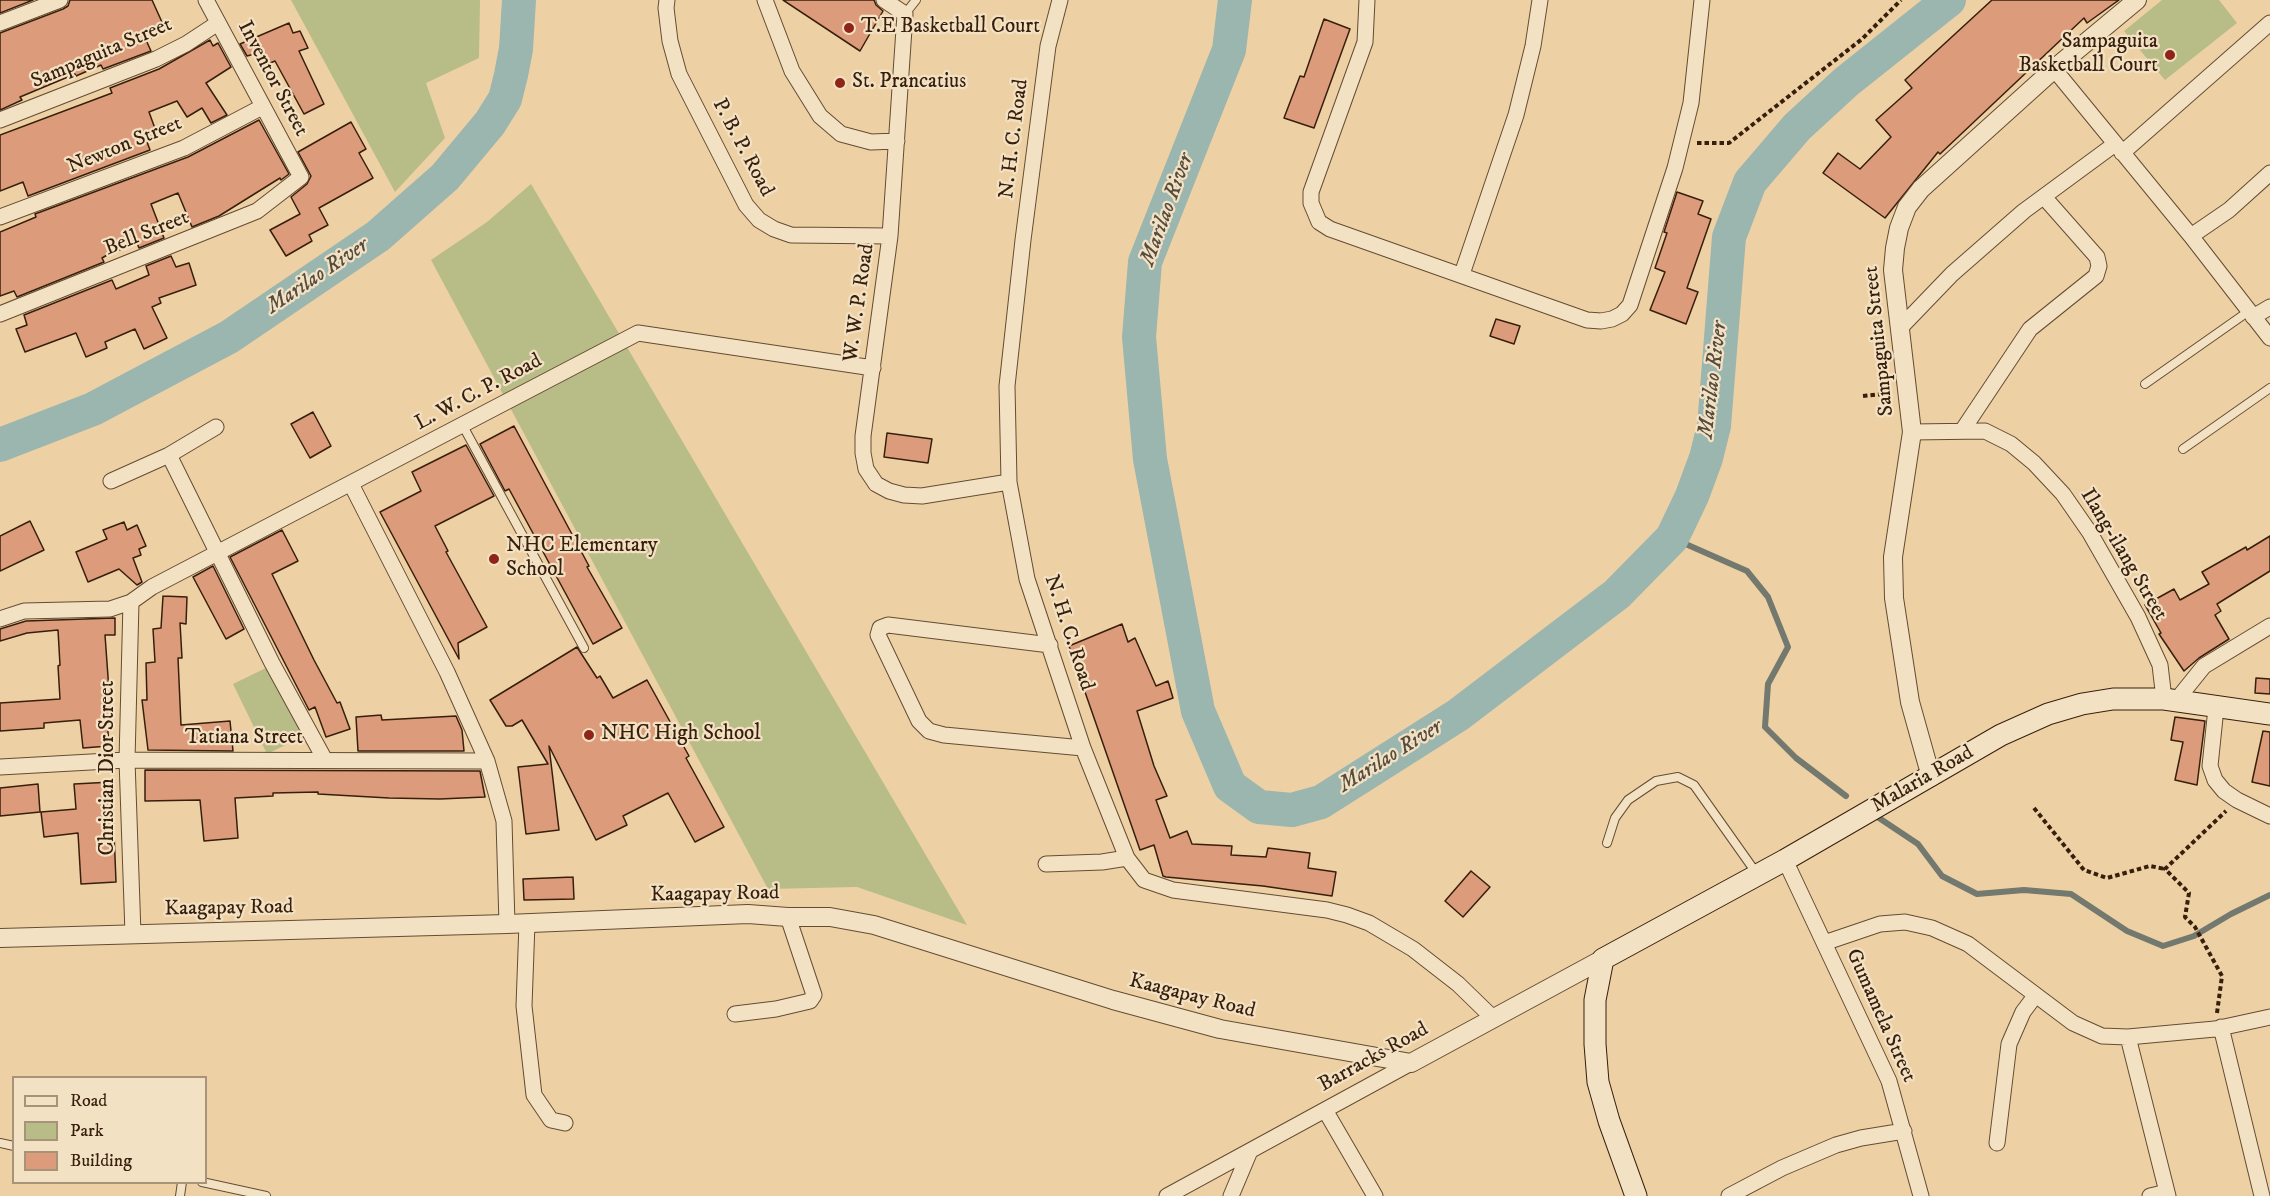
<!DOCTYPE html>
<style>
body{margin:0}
#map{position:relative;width:2270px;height:1196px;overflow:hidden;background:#edd1a5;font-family:"IM FELL DW Pica",serif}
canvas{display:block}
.legend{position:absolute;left:12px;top:1076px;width:195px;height:108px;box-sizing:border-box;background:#f3e1c4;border:2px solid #a8937a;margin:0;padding:8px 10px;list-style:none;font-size:18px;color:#371f0c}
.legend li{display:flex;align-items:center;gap:12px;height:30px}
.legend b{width:30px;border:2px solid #a8937a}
</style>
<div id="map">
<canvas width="2270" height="1196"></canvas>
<ul class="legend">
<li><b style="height:8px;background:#f3e1c4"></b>Road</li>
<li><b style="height:16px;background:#b8bc86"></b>Park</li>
<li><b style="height:16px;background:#dc9b7a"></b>Building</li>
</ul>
</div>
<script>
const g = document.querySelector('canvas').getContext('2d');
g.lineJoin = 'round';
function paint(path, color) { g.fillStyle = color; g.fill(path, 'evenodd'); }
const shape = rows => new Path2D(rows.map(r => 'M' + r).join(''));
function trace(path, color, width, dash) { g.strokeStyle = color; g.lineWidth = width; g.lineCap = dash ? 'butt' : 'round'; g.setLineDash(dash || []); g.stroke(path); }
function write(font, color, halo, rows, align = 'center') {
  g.font = font + ' "IM FELL DW Pica",serif'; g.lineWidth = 4.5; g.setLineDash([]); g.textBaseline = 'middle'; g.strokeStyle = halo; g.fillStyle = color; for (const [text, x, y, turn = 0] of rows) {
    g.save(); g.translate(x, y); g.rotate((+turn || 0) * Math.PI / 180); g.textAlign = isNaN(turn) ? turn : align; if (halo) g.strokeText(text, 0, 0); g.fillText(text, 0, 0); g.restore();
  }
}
const green = shape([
 [291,0,480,0,479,58,426,83,445,138,395,192],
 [2162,0,2219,0,2237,23,2165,80,2124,31],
 [531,184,967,925,857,887,768,889,431,260,487,222],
 [270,666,304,736,267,754,233,684]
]);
const stream = shape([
 [1672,538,1747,571,1768,597,1788,647,1768,684,1765,727,1796,758,1846,796],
 [1879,818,1918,844,1942,876,1977,894,2024,890,2071,894,2127,931,2163,946,2194,936,2231,914,2270,895]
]);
const river = shape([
 [1235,0,1229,50,1145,262,1139,337,1150,459,1198,711,1230,786,1259,807,1292,810,1321,802,1458,715,1617,594,1672,538,1692,496,1706,458,1714,426,1729,237,1750,182,1797,127,1846,82,1949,0],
 [0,445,93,409,229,337,378,236,445,177,490,123,505,99,511,75,516,49,519,0]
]);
const building = shape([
 [0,0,33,0,0,13,0,0],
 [70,0,152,0,166,31,146,40,151,51,103,69,101,65,76,76,75,74,20,97,22,100,0,110,0,33,63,9,68,6,70,0],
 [783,0,874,0,876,5,883,11,860,51,783,0],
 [1992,0,2119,0,2087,23,2084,18,1940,154,1938,152,1885,218,1823,173,1838,153,1860,169,1891,137,1876,120,1912,88,1905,80,1992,0],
 [1324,19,1350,29,1314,128,1284,118,1300,76,1304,77,1324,19],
 [289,23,293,33,300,31,308,48,299,51,324,104,304,114,275,61,268,64,262,52,247,56,240,44,289,23],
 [210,40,213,46,218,43,231,67,206,83,227,115,211,123,202,108,187,117,177,101,149,112,157,134,146,139,150,150,28,196,23,182,0,191,0,135,112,93,110,88,159,69,210,40],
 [259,120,289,174,281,180,280,178,219,216,192,227,178,193,151,204,164,238,139,248,137,243,109,254,102,258,104,262,17,297,14,291,0,296,0,232,36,217,35,214,188,157,259,120],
 [351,122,366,149,359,153,373,178,319,208,328,225,309,235,312,241,286,256,270,230,300,214,291,197,307,184,311,176,298,152,351,122],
 [1677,192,1703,201,1698,214,1711,219,1687,288,1698,292,1686,324,1650,310,1665,272,1655,268,1667,233,1664,232,1677,192],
 [171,256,176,267,189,263,196,285,159,298,161,303,152,307,167,338,144,349,135,329,105,342,107,348,86,357,76,333,25,352,16,329,27,325,24,315,112,280,116,289,149,275,146,266,171,256],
 [1496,319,1520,326,1514,344,1490,336,1496,319],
 [313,412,331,446,310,458,291,424,313,412],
 [514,426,589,566,587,567,622,628,593,644,509,489,505,491,480,444,514,426],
 [887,433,932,439,928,463,884,457,887,433],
 [466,445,494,496,435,526,448,551,446,552,487,627,458,643,459,659,380,512,421,491,412,472,466,445],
 [30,521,44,550,0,571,0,536,30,521],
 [124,522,127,530,137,525,146,546,139,549,141,555,133,558,142,582,137,585,119,569,88,582,76,552,107,539,103,530,124,522],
 [282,530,298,561,272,574,314,660,337,703,340,702,350,729,326,737,315,707,309,710,230,557,282,530],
 [2270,536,2270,571,2217,604,2221,611,2215,615,2229,639,2199,658,2184,671,2159,634,2161,633,2145,605,2174,589,2180,600,2209,584,2202,572,2246,547,2247,550,2270,536],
 [213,566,244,629,226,639,193,577,213,566],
 [163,596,187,597,186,624,180,623,182,658,178,658,181,725,230,721,233,751,148,750,142,700,147,700,146,663,155,662,153,629,161,628,163,596],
 [115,618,115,635,105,635,111,718,107,718,109,746,83,748,80,720,44,723,44,728,0,731,0,703,60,699,58,666,60,665,58,630,27,633,0,641,0,629,26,621,115,618],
 [1122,624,1128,642,1135,638,1156,686,1168,681,1173,698,1137,711,1154,766,1167,796,1156,800,1170,838,1187,831,1192,844,1232,846,1231,855,1266,857,1268,848,1310,853,1308,868,1336,872,1332,896,1263,886,1166,877,1163,876,1154,845,1140,850,1069,646,1122,624],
 [577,647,597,678,600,676,613,698,647,680,689,756,686,758,724,827,695,842,668,793,623,816,627,825,596,840,549,746,559,830,526,834,518,767,548,764,522,720,512,726,506,726,490,700,577,647],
 [2256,678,2270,679,2270,694,2255,693,2256,678],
 [381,715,382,720,456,716,462,730,464,751,358,751,356,717,381,715],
 [2175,717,2205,721,2197,785,2175,780,2183,742,2171,740,2175,717],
 [2263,731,2270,732,2270,786,2252,782,2263,731],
 [145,770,480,771,485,797,440,799,389,798,318,794,318,792,273,793,273,796,235,798,238,838,204,841,200,800,145,801,145,770],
 [112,782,116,882,81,884,78,833,44,837,41,812,76,809,74,784,112,782],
 [38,784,40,812,0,816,0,788,38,784],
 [1471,871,1490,887,1463,917,1445,901,1471,871],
 [573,877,574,899,524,900,523,879,573,877]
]);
const path = shape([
 [1697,143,1729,143,1862,39,1901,0],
 [1863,396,1891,393],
 [2034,808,2084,870,2107,878,2150,866,2165,869],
 [2217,1013,2222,976,2195,927,2185,917,2189,893,2165,869,2226,811]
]);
const service = shape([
 [905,14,916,0],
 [2145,384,2249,311],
 [463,426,584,648],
 [2183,449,2270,388],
 [1607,843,1615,818,1628,800,1656,781,1678,777,1694,785,1757,874],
 [0,1143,14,1146],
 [202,1182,266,1196],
 [180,1196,182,1182]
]);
const minor = shape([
 [667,0,666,8,670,41,679,74,746,205,759,220,774,229,791,235,890,236],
 [765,0,792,71,820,116,841,134,871,142,897,141],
 [884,0,905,14,890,236,863,436,863,453,866,469,876,484,889,491,904,495,922,496,1009,482],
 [1060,0,1048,46,1023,240,1007,386,1009,482,1027,579,1083,748,1127,858,1144,880,1173,890,1327,910,1347,915,1369,923,1413,949,1458,984,1494,1019],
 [1367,0,1365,42,1311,192,1311,203,1319,222,1330,229,1587,320,1601,321,1612,319,1622,314,1630,305,1675,168,1691,103,1702,0],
 [0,23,60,0],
 [2054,69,2191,236,2270,338],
 [0,120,156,59,186,44,218,23],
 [2122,153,2270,23],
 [0,217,184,148,262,107],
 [2191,236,2229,210,2270,173],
 [1462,274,1516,115,1533,46,1540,0],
 [0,314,257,211,301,177,206,0],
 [2253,317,2270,307],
 [1900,328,1952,274,2024,211,2115,144],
 [216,427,169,455,272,663,325,760],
 [1962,431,2030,329,2096,276,2099,266,2097,257,2044,197],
 [1912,432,1985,431,2011,444,2034,463,2063,494,2090,533,2138,617,2160,665,2164,699],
 [111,481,169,455],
 [351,484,447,672,487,761,504,821,507,924],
 [131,602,127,760,133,934],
 [0,619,24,611,110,609,131,602,152,587,638,333,873,368],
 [1050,645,888,625,880,628,878,635,919,721,929,731,944,735,1083,748],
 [2175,702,2204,666,2270,626],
 [2216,708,2210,766,2215,780,2224,791,2237,800,2270,816],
 [0,767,127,760,487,761],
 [1785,860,1889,1081,1921,1196],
 [1046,864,1102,862,1127,858],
 [527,923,524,1006,534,1095,551,1120,565,1123],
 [1824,943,1880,924,1905,922,1932,928,1968,944,2073,1023,2102,1036,2128,1037,2215,1029,2270,1017],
 [735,1014,776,1009,810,1001,814,995,788,917],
 [2221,1027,2262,1196],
 [2128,1037,2168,1196],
 [1325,1110,1375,1196],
 [1997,1143,2009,1044,2023,1012,2035,996],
 [1167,1196,1411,1063],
 [1231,1196,1250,1151],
 [1729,1196,1782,1168,1836,1145,1861,1138,1904,1131],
 [2150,1196,2167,1192]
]);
const tertiary = shape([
 [1931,777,1910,702,1894,598,1893,557,1912,432,1893,270,1895,248,1899,228,1907,207,1921,189,2054,69,2137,0],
 [0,938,507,924,748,914,788,917,830,917,874,925,1113,1000,1220,1029,1411,1063,1603,959]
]);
const secondary = shape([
 [1636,1196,1609,1121,1598,1082,1595,1044,1595,1000,1603,959,1785,860,2001,735,2048,714,2082,704,2113,699,2164,699,2270,714]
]);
const markers = [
 [849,28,6,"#8f2418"],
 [2170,55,6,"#8f2418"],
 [840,83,6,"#8f2418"],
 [494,559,6,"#8f2418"],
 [589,735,6,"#8f2418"]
];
const poiNames = [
 ["T.E Basketball Court",861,28],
 ["Sampaguita",2158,43,"right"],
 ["Basketball Court",2158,67,"right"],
 ["St. Prancatius",852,83],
 ["NHC Elementary",506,547],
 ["School",506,571],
 ["NHC High School",601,735]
];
const streetNames = [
 ["Sampaguita Street",102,54,-23],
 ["Inventor Street",272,79,62],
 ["N. H. C. Road",1015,139,-83],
 ["Newton Street",125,146,-22],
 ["P. B. P. Road",742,148,62],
 ["Bell Street",147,234,-22],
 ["W. W. P. Road",860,303,-82],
 ["Sampaguita Street",1880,341,-96],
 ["L. W. C. P. Road",479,393,-28],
 ["Ilang-ilang Street",2123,555,59],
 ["N. H. C. Road",1068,633,72],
 ["Tatiana Street",244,739],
 ["Christian Dior Street",109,768,-90],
 ["Malaria Road",1923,780,-30],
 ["Kaagapay Road",715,895,-1],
 ["Kaagapay Road",229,909,-1],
 ["Kaagapay Road",1192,997,14],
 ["Gumamela Street",1880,1016,66],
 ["Barracks Road",1374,1058,-29]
];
const waterNames = [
 ["Marilao River",1168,210,-70],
 ["Marilao River",318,277,-34],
 ["Marilao River",1714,380,-83],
 ["Marilao River",1391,757,-32]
];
paint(green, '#b8bc86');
trace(stream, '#73796e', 6);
trace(river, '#9bb5af', 34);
paint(building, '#dc9b7a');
trace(building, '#371f0c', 1.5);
trace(service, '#644c32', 10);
trace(minor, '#644c32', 17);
trace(tertiary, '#644c32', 20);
trace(secondary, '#371f0c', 23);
trace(path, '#371f0c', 4, [4.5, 3]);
trace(service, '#f3e1c4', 8);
trace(minor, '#f3e1c4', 15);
trace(tertiary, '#f3e1c4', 18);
trace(secondary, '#f3e1c4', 21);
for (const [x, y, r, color] of markers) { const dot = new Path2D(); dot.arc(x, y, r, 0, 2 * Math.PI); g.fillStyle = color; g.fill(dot); trace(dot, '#f3e1c4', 2); }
write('21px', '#371f0c', '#f3e1c4', poiNames, 'left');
write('21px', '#371f0c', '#f3e1c4', streetNames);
write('italic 22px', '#554c3d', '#f3e1c4', waterNames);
</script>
